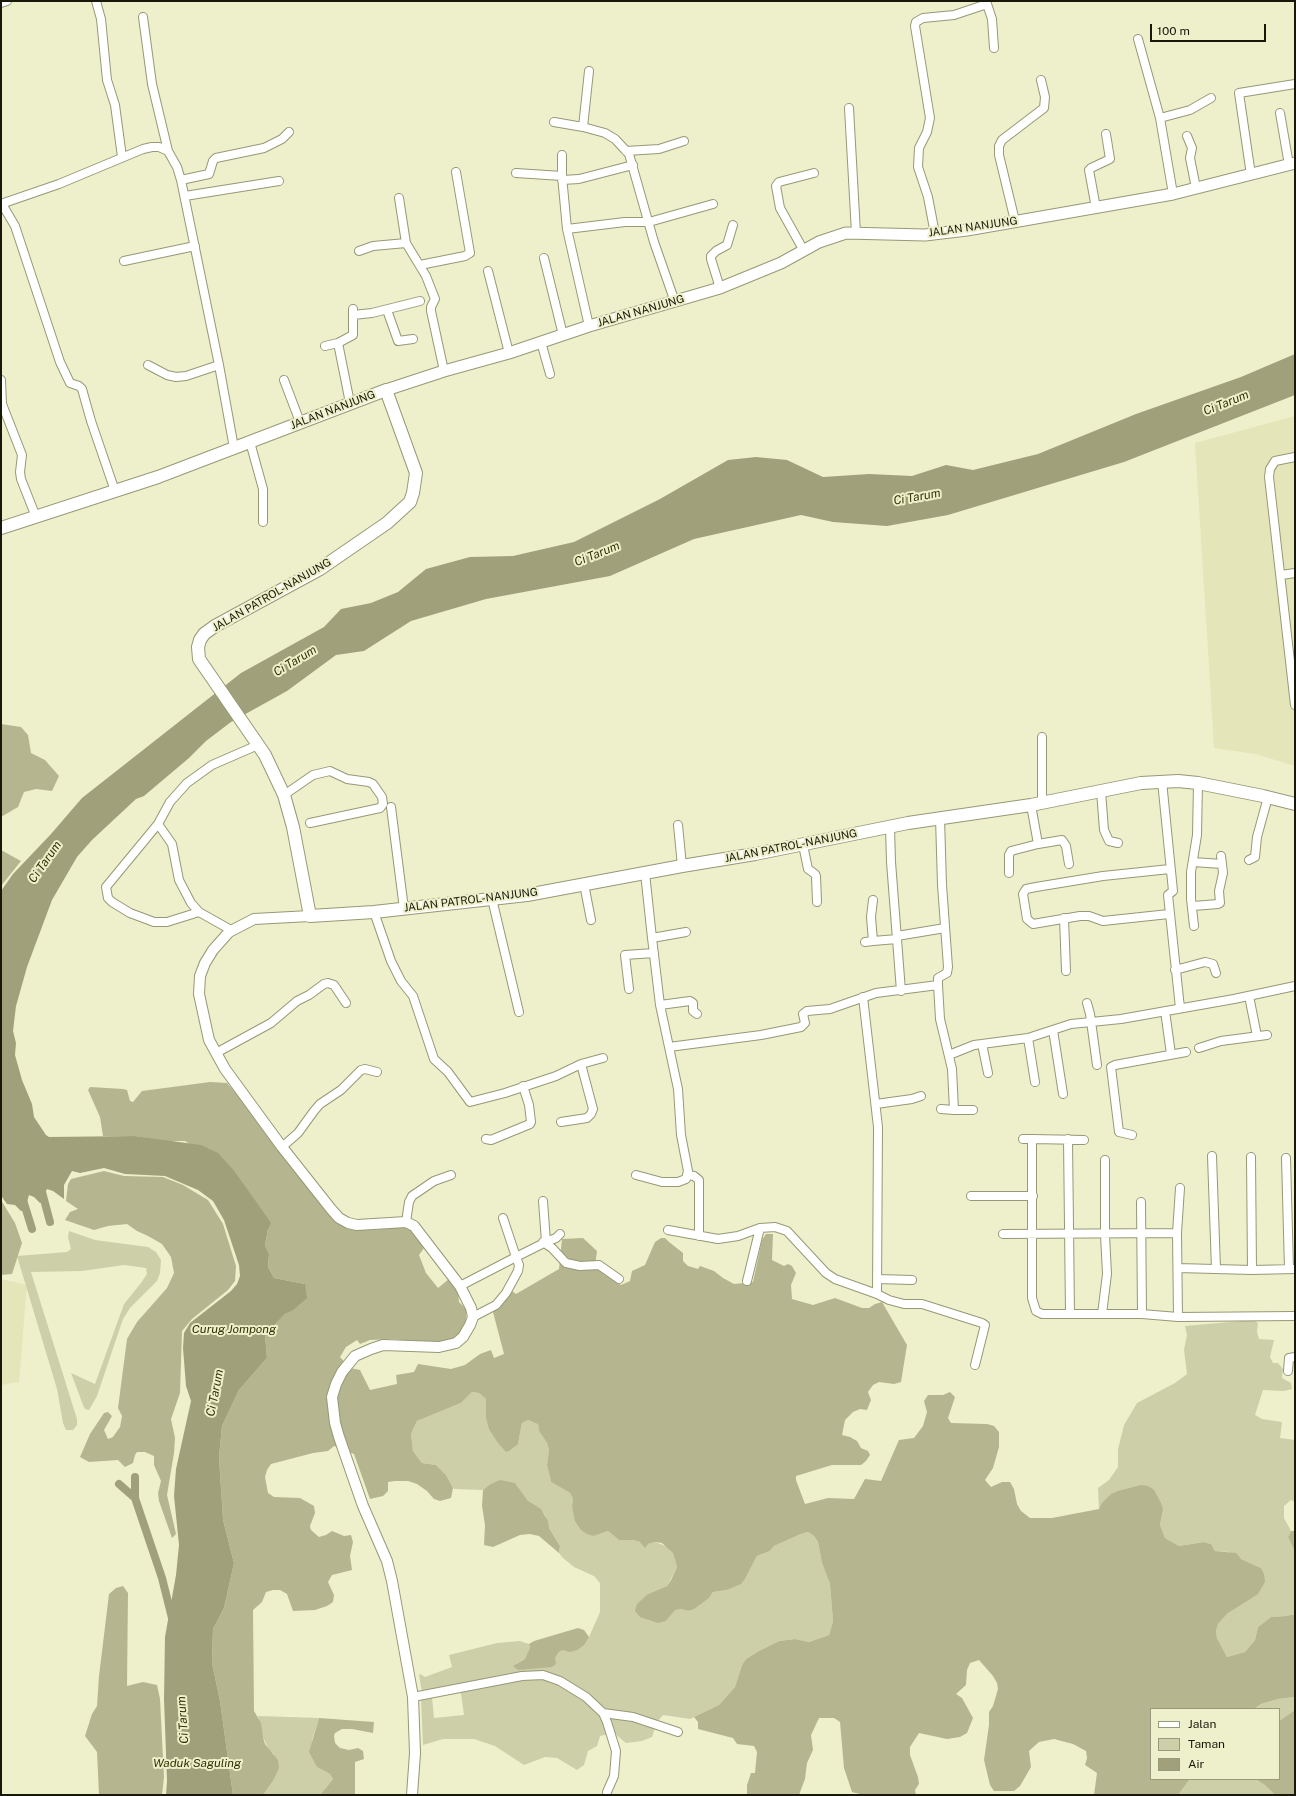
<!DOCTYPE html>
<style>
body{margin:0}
#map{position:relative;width:1296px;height:1796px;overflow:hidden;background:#eef0cb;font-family:"Public Sans",sans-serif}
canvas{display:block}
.frame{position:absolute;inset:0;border:2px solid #17180a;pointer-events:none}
.legend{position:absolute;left:1150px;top:1708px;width:130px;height:72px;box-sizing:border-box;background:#eef0cb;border:1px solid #989a7e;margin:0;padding:5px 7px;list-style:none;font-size:12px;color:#17180a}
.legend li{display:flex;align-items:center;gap:8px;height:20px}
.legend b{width:20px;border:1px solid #989a7e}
.scale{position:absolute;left:1150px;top:24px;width:116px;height:18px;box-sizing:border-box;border:2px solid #17180a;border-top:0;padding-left:5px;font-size:12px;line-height:14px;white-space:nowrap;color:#17180a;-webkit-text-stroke:3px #eef0cb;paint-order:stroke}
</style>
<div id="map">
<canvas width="1296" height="1796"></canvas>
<div class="frame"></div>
<ul class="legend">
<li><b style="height:5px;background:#fff"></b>Jalan</li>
<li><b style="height:11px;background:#cdcfa9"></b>Taman</li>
<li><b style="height:11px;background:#a0a17b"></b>Air</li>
</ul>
<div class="scale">100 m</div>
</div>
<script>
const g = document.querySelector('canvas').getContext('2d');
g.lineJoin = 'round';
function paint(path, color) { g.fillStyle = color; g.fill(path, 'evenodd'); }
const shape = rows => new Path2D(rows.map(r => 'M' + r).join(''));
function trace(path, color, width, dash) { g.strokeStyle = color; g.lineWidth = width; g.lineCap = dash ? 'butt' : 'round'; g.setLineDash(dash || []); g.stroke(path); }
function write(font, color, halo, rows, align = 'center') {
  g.font = font + ' "Public Sans",sans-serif'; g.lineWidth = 4; g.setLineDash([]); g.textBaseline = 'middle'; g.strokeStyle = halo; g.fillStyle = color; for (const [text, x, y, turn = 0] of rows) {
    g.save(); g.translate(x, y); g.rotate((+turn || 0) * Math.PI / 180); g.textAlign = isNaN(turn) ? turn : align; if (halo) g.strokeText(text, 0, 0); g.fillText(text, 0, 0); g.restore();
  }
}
const built = shape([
 [1295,416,1295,766,1255,754,1214,748,1195,443],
 [1,1279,27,1285,19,1382,1,1385]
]);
const green = shape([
 [69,1231,95,1240,148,1247,156,1252,161,1260,160,1273,157,1281,130,1308,123,1319,97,1396,89,1410,85,1409,83,1405,71,1373,95,1384,124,1304,141,1283,147,1274,146,1268,124,1265,82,1271,31,1272,77,1419,77,1425,73,1430,66,1430,63,1423,57,1389,17,1256,67,1252,71,1249,68,1237],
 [1253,1320,1258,1323,1257,1332,1259,1339,1274,1340,1270,1357,1273,1363,1278,1363,1283,1369,1282,1378,1291,1383,1292,1389,1284,1391,1263,1390,1255,1415,1262,1419,1282,1422,1280,1438,1295,1440,1295,1502,1291,1500,1284,1506,1284,1518,1291,1531,1288,1537,1295,1552,1295,1614,1286,1616,1271,1617,1258,1627,1255,1640,1245,1652,1227,1657,1217,1638,1216,1631,1218,1624,1228,1613,1239,1604,1261,1568,1241,1559,1229,1552,1215,1551,1211,1544,1204,1542,1179,1546,1165,1538,1160,1525,1163,1510,1099,1509,1098,1488,1109,1480,1118,1467,1118,1449,1124,1425,1137,1403,1175,1383,1187,1374,1184,1350,1187,1335,1185,1326],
 [472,1392,479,1393,486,1399,486,1418,518,1444,522,1423,528,1420,538,1423,539,1431,547,1443,549,1450,547,1465,551,1482,570,1493,573,1499,572,1507,594,1536,608,1531,619,1540,633,1540,648,1544,655,1542,668,1547,673,1553,677,1567,667,1586,648,1594,666,1621,674,1610,681,1609,688,1611,709,1598,713,1592,727,1590,740,1584,745,1579,757,1556,770,1551,774,1546,801,1534,808,1532,814,1536,818,1542,822,1563,830,1584,833,1621,829,1635,809,1642,795,1639,779,1641,759,1651,746,1659,742,1665,735,1687,719,1705,690,1719,663,1715,657,1722,652,1737,642,1741,626,1743,614,1733,600,1736,597,1746,588,1751,584,1765,577,1770,557,1758,545,1757,524,1765,495,1746,474,1739,443,1739,423,1745,421,1698,432,1697,434,1718,464,1715,460,1687,422,1692,419,1675,420,1674,425,1677,452,1667,449,1655,497,1643,520,1641,529,1644,530,1648,528,1656,525,1659,516,1664,555,1658,559,1652,589,1637,600,1612,600,1583,594,1576,574,1567,563,1558,559,1553,560,1546,549,1528,545,1515,540,1509,528,1502,515,1483,489,1485,483,1490,455,1489,453,1488,446,1475,436,1465,422,1463,413,1451,411,1434,417,1421,461,1403],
 [1295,1697,1295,1710,1279,1721,1279,1709,1254,1709,1261,1704,1278,1699],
 [258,1716,319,1718,312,1740,317,1767,330,1774,333,1779,320,1795,263,1795,273,1781,274,1754,269,1750,263,1737],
 [1190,1779,1255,1779,1265,1785,1275,1795,1178,1795]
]);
const forest = shape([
 [1,724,21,727,28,735,31,753,45,760,59,776,52,791,36,789,24,792,18,807,1,817],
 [1,850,21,861,1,886],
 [210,1082,227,1083,350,1227,372,1230,409,1226,419,1234,424,1248,419,1255,426,1273,438,1288,449,1279,458,1291,459,1302,466,1309,466,1320,458,1336,448,1341,439,1344,394,1339,370,1340,360,1344,357,1340,346,1347,340,1357,350,1368,360,1370,370,1390,397,1384,396,1375,414,1372,418,1364,451,1369,465,1365,480,1354,491,1350,494,1358,504,1354,493,1312,512,1291,516,1294,559,1269,562,1239,583,1238,597,1251,595,1267,621,1285,630,1281,632,1271,645,1265,655,1242,661,1238,665,1238,669,1242,683,1253,683,1261,688,1266,698,1269,700,1266,714,1271,723,1278,734,1284,753,1282,762,1240,766,1234,773,1234,772,1260,784,1266,788,1264,792,1266,796,1273,791,1285,792,1299,813,1305,835,1298,862,1308,869,1308,875,1304,882,1302,907,1345,901,1382,894,1384,879,1382,873,1385,868,1392,871,1400,867,1410,860,1409,853,1412,845,1420,842,1435,850,1437,857,1441,861,1448,868,1451,870,1455,866,1461,861,1465,832,1465,796,1476,796,1480,805,1504,828,1498,854,1499,865,1479,881,1481,899,1440,914,1438,923,1426,927,1412,924,1401,928,1395,943,1395,950,1392,955,1397,948,1418,951,1423,987,1424,994,1426,999,1432,999,1447,993,1468,985,1480,991,1487,1002,1482,1010,1482,1014,1489,1017,1504,1021,1511,1030,1518,1052,1518,1099,1509,1102,1503,1111,1494,1118,1491,1141,1485,1148,1486,1154,1490,1161,1503,1163,1510,1160,1525,1165,1538,1179,1546,1204,1542,1211,1544,1215,1551,1236,1553,1241,1559,1261,1568,1264,1574,1265,1582,1258,1594,1228,1613,1218,1624,1216,1631,1217,1638,1227,1657,1245,1652,1255,1640,1258,1627,1271,1617,1286,1616,1295,1614,1295,1697,1278,1699,1261,1704,1254,1709,1151,1709,1151,1779,1190,1779,1178,1795,1094,1795,1097,1773,1085,1765,1087,1758,1086,1751,1073,1744,1054,1739,1039,1742,1029,1751,1031,1767,1020,1786,1014,1791,994,1791,990,1785,984,1760,989,1725,989,1712,993,1706,998,1689,997,1683,993,1676,979,1660,970,1663,967,1670,966,1685,956,1694,962,1698,973,1718,967,1733,960,1737,947,1739,919,1733,910,1747,910,1755,918,1777,919,1784,915,1790,916,1795,864,1795,852,1792,844,1768,840,1722,834,1718,819,1718,811,1735,813,1750,807,1763,805,1779,799,1795,747,1795,747,1785,751,1773,755,1773,757,1752,754,1746,737,1744,733,1738,698,1729,698,1722,694,1717,719,1705,735,1687,742,1665,746,1659,759,1651,779,1641,795,1639,809,1642,829,1635,833,1621,830,1584,822,1563,818,1542,814,1536,808,1532,801,1534,774,1546,770,1551,757,1556,745,1579,741,1584,727,1590,713,1592,709,1598,694,1609,688,1611,681,1609,675,1610,666,1621,658,1623,640,1617,635,1611,637,1604,648,1594,667,1586,671,1580,677,1567,673,1553,662,1543,655,1542,648,1544,645,1548,640,1542,633,1540,619,1540,608,1531,594,1536,587,1534,581,1530,575,1521,572,1506,573,1499,570,1493,551,1482,547,1465,549,1450,547,1443,539,1431,538,1424,528,1420,522,1423,518,1444,509,1451,506,1452,498,1443,489,1429,486,1418,486,1399,479,1393,472,1392,461,1403,417,1421,411,1434,413,1451,422,1463,436,1465,446,1475,453,1488,451,1498,440,1501,434,1499,427,1491,417,1484,408,1481,395,1481,388,1482,388,1491,383,1496,370,1499,354,1454,334,1446,328,1451,313,1453,271,1464,267,1470,265,1477,268,1493,274,1497,300,1498,314,1506,315,1513,310,1526,311,1530,319,1537,326,1535,332,1531,344,1536,351,1535,353,1542,350,1556,352,1570,332,1575,328,1582,334,1595,333,1602,327,1606,315,1610,293,1611,287,1594,280,1590,273,1590,266,1592,262,1602,253,1610,254,1711,261,1723,263,1737,265,1744,278,1760,279,1768,273,1781,263,1795,233,1795,220,1701,212,1663,213,1629,224,1608,234,1563,223,1520,219,1457,222,1426,239,1390,267,1358,265,1335,285,1314,299,1304,305,1284,274,1278,268,1267,269,1257,265,1245,268,1229,256,1203,236,1173,185,1141,166,1141,135,1136,103,1136,100,1117,88,1090,90,1087,123,1089,127,1090,130,1101,133,1102,142,1091],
 [104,1171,124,1176,163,1177,183,1185,208,1200,223,1224,236,1266,235,1281,228,1290,192,1319,182,1331,180,1393,171,1419,175,1438,174,1453,167,1495,176,1534,172,1538,159,1501,158,1493,161,1481,154,1465,154,1456,145,1452,137,1452,135,1455,133,1463,125,1467,118,1460,89,1462,80,1457,90,1434,104,1413,108,1412,112,1416,104,1430,108,1439,113,1437,120,1427,122,1416,118,1408,127,1339,137,1322,167,1288,174,1273,171,1257,162,1244,148,1236,137,1231,127,1224,108,1226,94,1230,65,1220,70,1212,78,1209,66,1201,68,1184,71,1179],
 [1,1200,15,1223,22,1243,12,1274,1,1275],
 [500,1480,515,1483,528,1501,541,1509,548,1521,549,1528,560,1546,559,1553,539,1536,530,1534,520,1535,493,1547,484,1545,485,1525,482,1506,483,1490,489,1485],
 [1291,1531,1295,1531,1295,1552,1288,1537],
 [123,1586,128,1593,127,1686,143,1682,157,1685,160,1699,164,1777,162,1795,99,1795,97,1752,85,1736,92,1714,97,1706,99,1676,109,1594,116,1588],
 [578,1628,584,1630,589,1637,584,1645,577,1650,570,1652,563,1650,559,1652,555,1658,556,1664,552,1667,518,1670,513,1666,525,1659,530,1648,529,1644,534,1641],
 [1295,1710,1295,1795,1275,1795,1265,1785,1255,1779,1279,1779,1279,1721],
 [319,1718,374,1722,373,1733,352,1729,342,1729,335,1733,334,1736,335,1743,340,1748,349,1750,358,1748,363,1751,364,1759,355,1762,355,1795,320,1795,333,1779,330,1774,317,1767,309,1752]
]);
const water = shape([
 [1295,354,1295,395,1124,462,948,515,887,526,833,522,801,515,694,539,610,576,486,599,411,621,364,651,336,655,287,691,231,722,206,741,189,758,144,796,136,799,92,840,77,857,52,900,27,967,16,1006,13,1031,16,1043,15,1055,22,1080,32,1104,34,1117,46,1135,49,1137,135,1136,201,1145,218,1153,236,1173,271,1223,268,1229,265,1245,269,1255,268,1267,274,1278,305,1284,307,1298,293,1310,285,1314,265,1335,267,1358,239,1390,222,1426,219,1457,223,1520,234,1563,224,1608,213,1629,212,1663,220,1701,233,1795,166,1795,167,1781,164,1699,165,1637,176,1575,179,1545,174,1496,176,1469,191,1401,186,1386,183,1348,184,1333,190,1323,231,1291,237,1284,240,1276,239,1265,224,1220,213,1201,198,1190,165,1176,125,1174,104,1168,80,1173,72,1171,64,1185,64,1199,53,1191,47,1189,45,1193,47,1201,40,1203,34,1197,29,1195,27,1202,28,1209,21,1211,15,1205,7,1204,2,1197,1,891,13,874,51,834,82,798,241,673,324,627,341,609,371,603,398,592,426,569,470,557,513,556,574,542,660,499,728,460,756,457,787,460,823,477,869,474,912,476,946,465,973,470,1038,454,1136,414,1241,377]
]);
const canal = shape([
 [42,1192,50,1222],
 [23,1200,32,1229],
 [135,1477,135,1498,162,1578,172,1618],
 [119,1484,135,1498]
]);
const minor = shape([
 [96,1,101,19,107,80,115,105,122,157],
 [986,1,992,19,994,48],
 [1,3,7,1],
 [143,17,152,84,168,151,177,167,181,180,219,365,234,448],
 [1138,39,1160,118,1173,194],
 [589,71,583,127,605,133,615,139,629,154,654,242,675,302],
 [849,108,856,233],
 [1280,113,1289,165],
 [1160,118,1190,110,1211,98],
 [554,122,583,127],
 [1187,136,1192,148,1190,158,1196,188],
 [626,151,659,149,684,141],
 [562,155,562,176,567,229,589,326],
 [516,173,562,176],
 [1251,175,1239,93,1295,84],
 [181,180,209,174,213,161,216,158,264,148,282,139,289,132],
 [562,180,579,179,633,165],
 [185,196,279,181],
 [399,198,406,243,426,276,435,299,431,307,431,311,444,371],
 [1,204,59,184,143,149,152,147,159,147,168,151],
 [2,204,15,226,60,362,70,383,79,386,82,389,91,421,115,491],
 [1096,208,1089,170,1091,168,1110,159,1106,134],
 [1015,221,999,155,999,146,1002,140,1044,108,1045,97,1041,80],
 [567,229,625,222,649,222,713,204],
 [935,234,928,197,918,167,919,148,927,132,930,118,915,26,916,22,923,18,954,15,987,4],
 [359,251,373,246,406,243],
 [804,251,780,208,776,186,779,182,814,173],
 [544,258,563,335],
 [124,261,195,246],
 [420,265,465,256,470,253,456,172],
 [488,271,509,353],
 [720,288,711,259,711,256,716,251,727,245,733,225],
 [387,310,398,341,413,339],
 [353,315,372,313,420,301],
 [541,342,550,374],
 [325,346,338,343],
 [148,365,167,375,176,377,186,376,219,365],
 [1,380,2,404,22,455,20,472,21,479,36,517],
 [284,380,300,422],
 [350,403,338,343,353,335,353,309],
 [250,442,263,489,263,522],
 [1295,457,1275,461,1270,469,1269,477,1295,705],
 [1281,575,1295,573],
 [1162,781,1173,891,1168,895,1180,1008],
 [1101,791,1104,830,1109,841,1118,843],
 [284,795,313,775,330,771,347,779,369,782,373,784,382,797,383,804,380,808,310,823],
 [1042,802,1042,737],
 [1031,805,1038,844,1062,840,1066,846,1069,864],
 [391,807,404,909],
 [940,818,942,885,948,967,947,973,938,978,938,985,940,1019,952,1069,954,1110,941,1109],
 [158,824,172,844,179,880,191,903,199,912,231,930],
 [678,825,682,866],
 [890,827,891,862,901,991],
 [803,845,808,869,815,874,816,876,817,902],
 [1249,860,1255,857,1257,837,1268,797],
 [1193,862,1222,864,1221,856],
 [645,873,652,938,686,932],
 [1009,873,1009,855,1011,851,1038,844],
 [584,884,591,920],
 [492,899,519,1012],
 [873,900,871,917,873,941,897,939],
 [1193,906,1218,904,1220,903,1219,891,1223,873,1222,864],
 [199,912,167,922,154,922,130,913,112,902,108,898,106,887,158,824,170,802,187,783,212,765,258,745],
 [374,912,391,961,401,981,413,996,434,1059,448,1072,470,1102,505,1093,556,1076,581,1064,603,1058],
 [1169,914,1103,921,1089,916,1080,916,1033,924,1027,919,1023,894,1026,889,1036,887,1103,876,1170,869],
 [1064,918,1066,971],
 [1194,926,1191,899,1191,872,1197,835,1198,783],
 [897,936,945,928],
 [865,942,873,941],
 [1175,970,1205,962,1213,964,1216,973],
 [629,989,625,955,654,953],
 [1249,996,1257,1036],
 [863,997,878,1127,877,1294],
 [1087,1003,1090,1014,1097,1065],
 [660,1005,690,1001,693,1003,693,1011,697,1014],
 [1165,1011,1171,1054],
 [1053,1030,1063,1094],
 [1028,1038,1035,1082],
 [982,1044,988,1073],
 [669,1047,761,1035,801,1027,805,1023,803,1014,807,1011,830,1009,876,993,938,985],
 [1199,1048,1221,1041,1267,1035],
 [216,1053,271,1023,297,1001,309,995,324,984,328,983,334,985,346,1003],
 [949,1055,974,1045,1028,1038,1071,1024,1121,1019,1234,999,1295,986],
 [876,1104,912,1099,921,1096],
 [954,1110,973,1110],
 [561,1122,587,1118,591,1114,593,1109,581,1064],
 [1132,1135,1119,1132,1111,1067,1115,1065,1186,1052],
 [486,1139,491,1140,530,1124,531,1122,529,1105,523,1086],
 [1023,1139,1032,1139],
 [1068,1139,1070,1314],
 [1084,1140,1032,1139,1032,1298,1036,1311,1042,1314,1142,1314,1178,1317,1295,1316],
 [282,1147,298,1133,314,1111,320,1104,341,1090,361,1070,365,1069,377,1072],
 [1212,1156,1216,1269],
 [1251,1157,1252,1270],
 [1286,1158,1289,1269],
 [636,1175,662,1182,678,1182,686,1179,688,1171,681,1135,678,1089,660,1005,652,938],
 [688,1175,694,1176,699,1180,699,1236],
 [971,1196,1033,1196],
 [1141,1202,1142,1314],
 [406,1222,409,1202,412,1196,434,1181,451,1175],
 [668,1230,718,1239,738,1236,760,1228,775,1227,787,1231,826,1273,835,1279,877,1294,889,1300,904,1304,922,1304,982,1323,985,1325,975,1365],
 [1003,1234,1177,1233],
 [543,1242,552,1248,566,1263,580,1266,599,1265,619,1279],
 [546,1242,556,1238,560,1234],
 [1178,1268,1252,1270,1295,1269],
 [878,1279,912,1280],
 [747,1281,760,1228],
 [460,1286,516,1257,503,1218],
 [1102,1314,1107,1274,1105,1235,1105,1160],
 [473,1317,496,1305,506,1293,518,1271,519,1265,516,1257,546,1242,543,1201],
 [1178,1317,1177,1233,1180,1188],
 [1288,1371,1289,1358,1295,1357],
 [413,1697,522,1676,543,1675,560,1681,586,1697,603,1713,607,1722,616,1751,614,1776,607,1792],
 [603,1713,633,1717,678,1732]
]);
const tertiary = shape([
 [310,916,254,919,229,932,213,950,205,963,200,976,199,994,209,1040,225,1069,282,1147,331,1209,339,1218,348,1223,357,1225,406,1222,414,1226,460,1286,471,1308,473,1317,470,1325,463,1337,456,1343,439,1347,383,1345,371,1349,355,1356,342,1372,336,1384,332,1397,335,1423,339,1437,363,1506,387,1561,392,1581,413,1697,415,1753,412,1795]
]);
const secondary = shape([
 [386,390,444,371,509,353,589,326,720,288,781,263,819,242,846,233,925,235,967,230,1173,194,1295,163]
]);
const primary = shape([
 [1,528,158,477,386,390,416,473,413,493,410,502,387,523,320,569,215,626,204,634,200,640,198,647,199,659,265,755,284,795,293,827,310,916,374,912,527,895,682,866,755,854,908,823,1031,805,1141,783,1178,781,1198,783,1263,796,1295,804]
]);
const streetNames = [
 ["JALAN NANJUNG",973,227,-8],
 ["JALAN NANJUNG",641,311,-16],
 ["JALAN NANJUNG",333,410,-21],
 ["JALAN PATROL-NANJUNG",272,595,-30],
 ["JALAN PATROL-NANJUNG",791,846,-11],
 ["JALAN PATROL-NANJUNG",471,900,-7]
];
const waterNames = [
 ["Ci Tarum",1226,403,-22],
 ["Ci Tarum",917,497,-10],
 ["Ci Tarum",597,554,-22],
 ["Ci Tarum",295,661,-31],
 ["Ci Tarum",45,862,-55],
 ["Curug Jompong",234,1329],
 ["Ci Tarum",215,1393,-79],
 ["Ci Tarum",183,1720,-94],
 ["Waduk Saguling",197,1763]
];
paint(built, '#e4e5b9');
paint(green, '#cdcfa9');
paint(forest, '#b5b68f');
paint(water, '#a0a17b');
trace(canal, '#a0a17b', 8);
trace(minor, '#979876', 10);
trace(tertiary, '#979876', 12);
trace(secondary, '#979876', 13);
trace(primary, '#979876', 14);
trace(minor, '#fff', 8);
trace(tertiary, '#fff', 10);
trace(secondary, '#fff', 11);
trace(primary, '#fff', 12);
write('11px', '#17180a', '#eef0cb', streetNames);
write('italic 12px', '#323200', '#eef0cb', waterNames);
</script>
